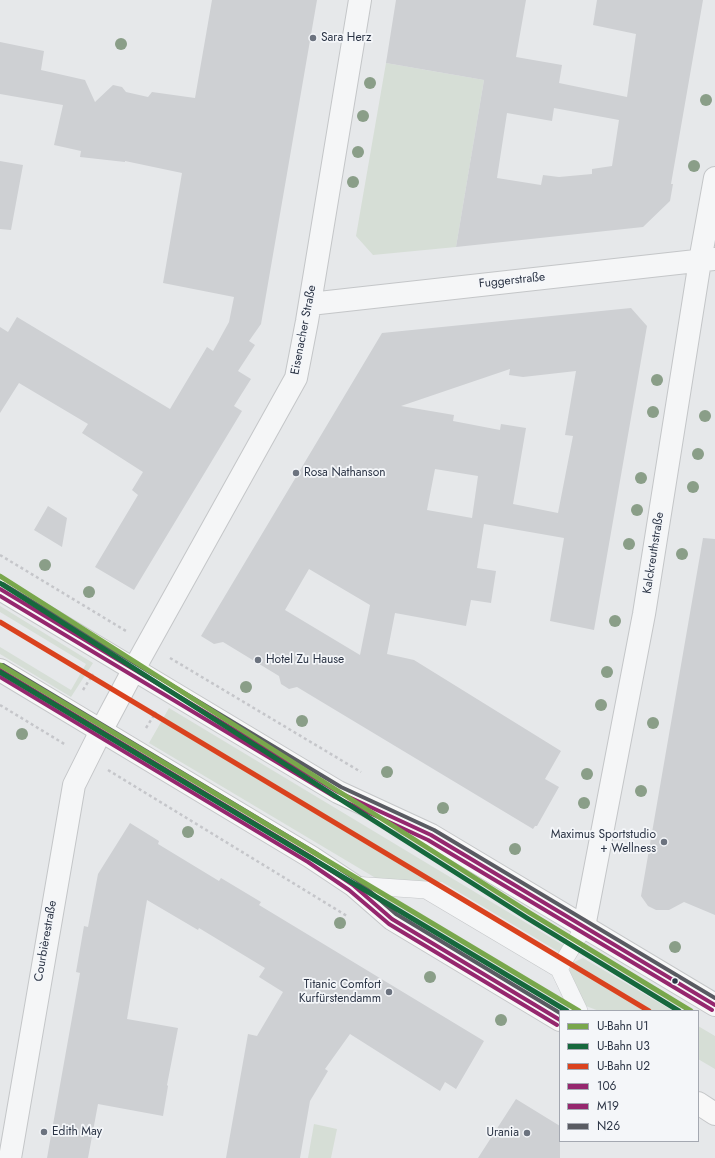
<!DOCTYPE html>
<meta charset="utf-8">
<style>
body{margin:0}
#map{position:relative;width:715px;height:1158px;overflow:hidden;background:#e6e8ea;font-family:Jost,sans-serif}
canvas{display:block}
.legend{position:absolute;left:559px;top:1010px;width:140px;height:132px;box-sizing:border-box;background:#f4f6f9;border:1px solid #a4a8b1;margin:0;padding:5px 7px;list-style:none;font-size:12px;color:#2b3445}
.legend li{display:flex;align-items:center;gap:8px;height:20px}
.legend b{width:20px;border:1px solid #a4a8b1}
</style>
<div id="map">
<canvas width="715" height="1158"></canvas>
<ul class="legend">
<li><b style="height:5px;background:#79a74c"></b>U-Bahn U1</li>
<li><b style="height:5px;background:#16683d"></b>U-Bahn U3</li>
<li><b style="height:5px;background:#da421e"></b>U-Bahn U2</li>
<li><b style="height:5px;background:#95276e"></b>106</li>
<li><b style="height:5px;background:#95276e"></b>M19</li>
<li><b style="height:5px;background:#595b62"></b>N26</li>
</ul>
</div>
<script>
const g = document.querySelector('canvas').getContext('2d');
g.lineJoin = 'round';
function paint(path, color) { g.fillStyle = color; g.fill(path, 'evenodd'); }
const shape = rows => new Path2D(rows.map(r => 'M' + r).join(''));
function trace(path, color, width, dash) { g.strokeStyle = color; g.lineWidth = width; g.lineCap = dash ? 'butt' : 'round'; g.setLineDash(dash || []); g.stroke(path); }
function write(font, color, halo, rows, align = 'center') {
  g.font = font + ' Jost,sans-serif'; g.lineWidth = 3.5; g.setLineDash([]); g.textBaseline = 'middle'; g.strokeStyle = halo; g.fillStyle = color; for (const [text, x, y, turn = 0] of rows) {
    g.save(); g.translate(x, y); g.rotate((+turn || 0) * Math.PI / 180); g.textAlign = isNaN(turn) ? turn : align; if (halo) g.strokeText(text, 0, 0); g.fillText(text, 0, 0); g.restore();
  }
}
const green = shape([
 [386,63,484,80,456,247,373,255,356,236],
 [0,606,93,663,71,697,0,654,0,647,71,690,86,664,0,612],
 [169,708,563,945,559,952,442,882,379,880,149,743],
 [583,958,673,1011,599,1011,586,1006,569,972,572,963],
 [698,1026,715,1036,715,1069,698,1059],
 [314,1124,337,1129,331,1158,308,1158]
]);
const building = shape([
 [212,0,317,0,261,324,249,341,255,345,238,371,251,379,234,406,242,411,134,590,95,567,138,495,132,490,143,472,82,433,88,424,19,383,0,413,0,327,8,332,17,317,170,409,207,347,213,351,229,322,234,297,163,283,182,173,125,161,125,162,80,157,81,151,54,145,63,105,0,94,0,42,44,51,41,70,85,80,95,102,113,85,122,87,126,92,148,97,152,92,195,98],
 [396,0,526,0,516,57,562,65,559,83,627,97,636,34,593,25,597,0,703,0,671,184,673,184,670,201,643,227,456,247,484,80,386,63],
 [554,108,619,120,612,166,592,169,592,174,559,177,543,175,541,185,497,178,507,113,552,121],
 [0,161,23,165,11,230,0,229],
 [631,308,647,326,594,630,550,621,564,538,484,524,477,568,496,571,491,603,471,600,466,626,395,613,387,654,414,660,561,751,545,779,559,787,537,826,535,826,533,829,297,687,289,689,281,684,279,676,223,642,214,644,201,636,382,333],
 [510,369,509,375,523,377,576,371,565,435,573,436,558,513,513,504,526,428,501,424,500,430,453,421,454,415,401,406],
 [435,469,478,476,472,518,427,510],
 [309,569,370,605,360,655,285,610],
 [48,506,67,518,62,547,34,530],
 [703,538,715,539,715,915,684,902,669,910,656,910,648,906,641,896],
 [130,823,159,841,158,844,219,881,221,878,261,902,259,905,484,1041,456,1089,445,1082,440,1091,350,1034,325,1069,328,1071,310,1101,300,1158,226,1158,248,1034,257,1036,283,992,259,977,265,968,199,928,198,930,147,900,127,1019,178,1028,167,1085,168,1086,163,1116,98,1104,88,1158,47,1158,80,973,76,972,84,926,88,927,98,874],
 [516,1099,560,1126,560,1158,478,1158]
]);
const path = shape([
 [0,555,126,631],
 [170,658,361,772],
 [83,690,93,674],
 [0,705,66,745],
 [146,728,156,712],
 [108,770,347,916]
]);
const service = shape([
 [353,885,426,890,559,969,579,1011],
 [559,969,584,927]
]);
const minor = shape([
 [310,304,714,259],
 [134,669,296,378,307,321,360,0],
 [584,927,644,614,700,261,715,178],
 [10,1158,74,785,101,731]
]);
const secondary = shape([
 [0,589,338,792,431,835,715,1005],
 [0,670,311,857,353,885,392,919,560,1020],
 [101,731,134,669],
 [698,1103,715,1114]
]);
const bus1 = shape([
 [0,589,338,792,431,835,715,1005],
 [0,670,311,857,353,885,392,919,560,1020]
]);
const bus2 = shape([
 [0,596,335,797,428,840,712,1010],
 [0,677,308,862,349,890,389,924,557,1025]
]);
const bus3 = shape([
 [3,584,341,787,434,830,715,998],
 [3,665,314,852,357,880,396,914,560,1013]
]);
const metro1 = shape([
 [0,576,530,913,691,1011],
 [0,665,579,1011]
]);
const metro2 = shape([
 [0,583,527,918,679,1011],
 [0,672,567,1011]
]);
const metro3 = shape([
 [0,622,649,1011]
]);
const trees = [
 [121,44],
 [370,83],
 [706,100],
 [363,116],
 [358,152],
 [694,166],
 [353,182],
 [657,380],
 [653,412],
 [705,416],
 [698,454],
 [641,478],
 [693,487],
 [637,510],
 [629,544],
 [682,554],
 [45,565],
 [89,592],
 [615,621],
 [607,672],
 [246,687],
 [601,705],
 [302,721],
 [653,723],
 [22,734],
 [387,772],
 [587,774],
 [641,791],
 [584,803],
 [443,808],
 [188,832],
 [515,849],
 [340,923],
 [675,947],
 [430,977],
 [501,1020]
];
const markers = [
 [313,38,4,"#6c737f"],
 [296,473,4,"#6c737f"],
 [258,660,4,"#6c737f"],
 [664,842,4,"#6c737f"],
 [675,981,3.5,"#2b3445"],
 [389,992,4,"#6c737f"],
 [44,1132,4,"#6c737f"],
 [527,1133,4,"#6c737f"]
];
const poiNames = [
 ["Sara Herz",321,38],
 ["Rosa Nathanson",304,473],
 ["Hotel Zu Hause",266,660],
 ["Maximus Sportstudio",656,835,"right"],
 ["+ Wellness",656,849,"right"],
 ["Titanic Comfort",381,985,"right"],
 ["Kurfürstendamm",381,999,"right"],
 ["Edith May",52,1132],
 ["Urania",519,1133,"right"]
];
const streetNames = [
 ["Fuggerstraße",512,281,-6],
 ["Eisenacher Straße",304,330,-79],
 ["Kalckreuthstraße",654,553,-81],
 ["Courbièrestraße",46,941,-80]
];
paint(green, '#d6ded6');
paint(building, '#ced0d3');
trace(service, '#c4c6c8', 18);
trace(minor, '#c4c6c8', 24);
trace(secondary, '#c4c6c8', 24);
trace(path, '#c5c6ca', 2.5, [3, 3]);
trace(service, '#f5f6f7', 17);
trace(minor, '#f5f6f7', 22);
trace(secondary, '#f8f8f8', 22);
trace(bus1, '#95276e', 4);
trace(bus2, '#95276e', 4);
trace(bus3, '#595b62', 4);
trace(metro1, '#79a74c', 5);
trace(metro2, '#16683d', 5);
trace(metro3, '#da421e', 5);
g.fillStyle = '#8a9e88';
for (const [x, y] of trees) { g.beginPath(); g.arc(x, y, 6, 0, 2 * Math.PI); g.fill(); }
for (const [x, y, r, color] of markers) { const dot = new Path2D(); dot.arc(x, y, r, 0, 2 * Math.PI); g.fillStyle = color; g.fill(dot); trace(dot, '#f4f6f9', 1.5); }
write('12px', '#2b3445', '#f4f6f9', poiNames, 'left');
write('12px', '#2b3445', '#f4f6f9', streetNames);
</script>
